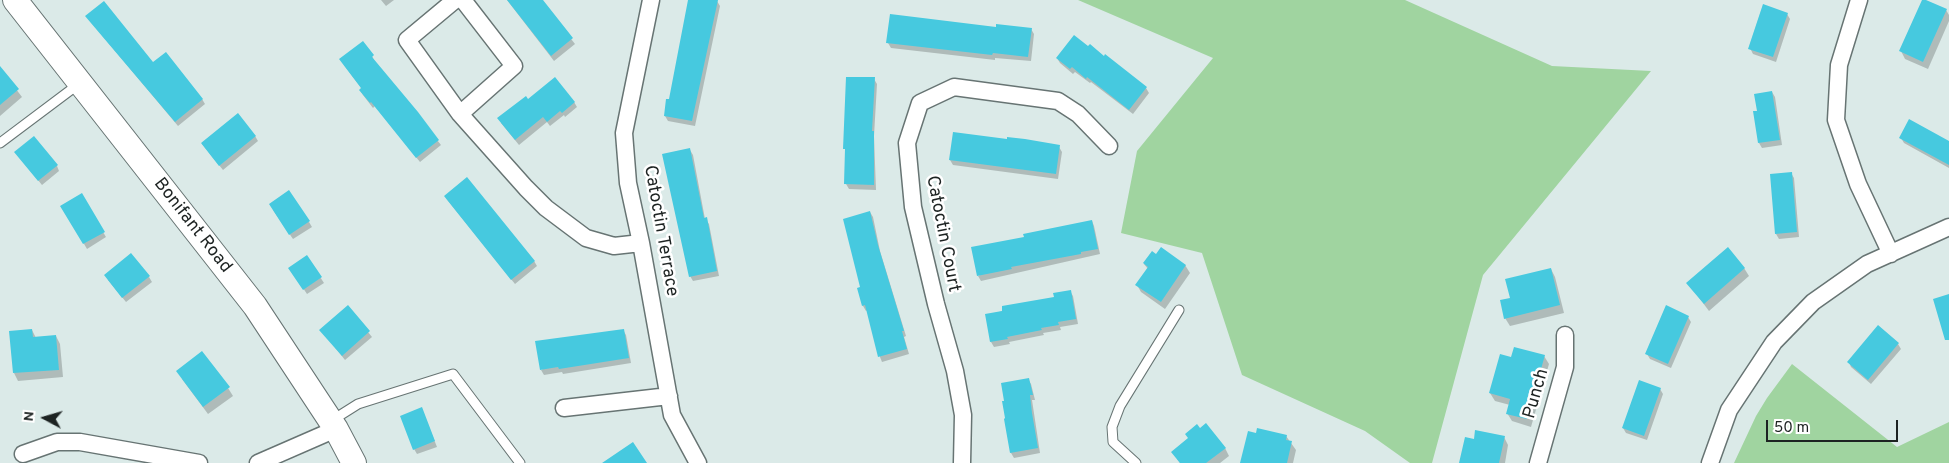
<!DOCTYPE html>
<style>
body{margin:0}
#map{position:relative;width:1949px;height:463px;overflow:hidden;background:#dbeae8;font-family:Overpass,sans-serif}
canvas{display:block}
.north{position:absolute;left:20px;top:393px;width:50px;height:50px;-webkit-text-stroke:4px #fff;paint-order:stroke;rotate:276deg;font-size:14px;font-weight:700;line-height:20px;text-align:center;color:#1d2322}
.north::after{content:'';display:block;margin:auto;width:18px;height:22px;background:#1d2322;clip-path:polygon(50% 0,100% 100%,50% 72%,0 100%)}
.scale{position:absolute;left:1766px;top:420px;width:132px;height:22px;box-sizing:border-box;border:2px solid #1d2322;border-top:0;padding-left:6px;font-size:15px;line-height:18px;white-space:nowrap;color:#1d2322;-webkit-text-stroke:4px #fff;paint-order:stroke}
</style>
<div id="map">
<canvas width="1949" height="463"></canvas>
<div class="north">N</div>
<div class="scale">50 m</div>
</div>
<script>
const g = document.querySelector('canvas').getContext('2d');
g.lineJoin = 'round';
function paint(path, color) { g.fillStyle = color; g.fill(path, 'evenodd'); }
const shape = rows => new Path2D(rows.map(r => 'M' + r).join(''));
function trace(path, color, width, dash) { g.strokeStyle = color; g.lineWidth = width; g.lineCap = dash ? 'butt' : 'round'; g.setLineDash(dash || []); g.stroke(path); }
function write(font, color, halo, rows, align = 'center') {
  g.font = font + ' Overpass,sans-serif'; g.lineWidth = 5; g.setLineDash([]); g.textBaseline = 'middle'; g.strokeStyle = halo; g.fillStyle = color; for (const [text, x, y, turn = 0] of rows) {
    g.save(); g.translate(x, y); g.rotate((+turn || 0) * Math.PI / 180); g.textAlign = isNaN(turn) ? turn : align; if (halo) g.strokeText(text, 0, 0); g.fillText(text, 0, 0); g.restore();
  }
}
const green = shape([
 [1078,0,1405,0,1552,66,1651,71,1483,275,1432,463,1410,463,1365,431,1242,375,1202,253,1121,233,1137,151,1213,58],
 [1792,364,1897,447,1949,422,1949,463,1734,463,1756,416,1767,398]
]);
const shadow = shape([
 [381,0,394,0,386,6],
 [507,0,541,0,575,44,554,61],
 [689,0,717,1,720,6,695,126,668,121,665,116,670,101],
 [1946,10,1949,15,1949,21,1928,69,1905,59,1901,51],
 [1787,14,1790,19,1776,62,1753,54,1750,48],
 [90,21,202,99,205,104,178,126],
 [997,28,1031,29,1034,34,1031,61,995,58,995,60,891,48,888,43],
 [372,56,375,62,441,145,420,162,375,106,373,108,363,95,360,90,362,89,344,65],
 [1105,56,1146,88,1149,93,1133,114,1091,82,1090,83,1075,72,1073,74,1060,63,1057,58,1104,58],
 [0,68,22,97,0,116],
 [874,79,877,84,874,136,876,190,849,189,846,184],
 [1772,92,1775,97,1782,145,1762,148,1759,143,1755,112,1758,112],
 [528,101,574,102,577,107,565,117,564,115,550,126,547,122,519,145,501,123],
 [255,136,258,141,223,170,202,144],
 [1901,138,1949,142,1949,168,1904,143],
 [1059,147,1062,152,1058,179,953,165,950,160],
 [690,150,693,155,705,219,709,224,719,276,693,281,690,276],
 [19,157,57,166,59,171,42,185],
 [1791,173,1794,178,1799,237,1779,239,1776,234,1771,175],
 [81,195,106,237,87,249,62,206],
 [445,197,534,261,537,266,515,284],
 [273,210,309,222,312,227,293,239],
 [870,212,873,217,880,251,906,336,904,337,909,354,882,362,880,357,868,310,866,311,863,306,861,288],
 [1092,221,1094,226,1100,254,981,281,978,276],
 [307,257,324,283,307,294,293,273],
 [1144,264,1185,265,1190,273,1165,309,1141,292,1137,285,1148,269],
 [1744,268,1749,276,1709,311,1688,283],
 [1551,269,1555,277,1564,313,1510,326,1505,318],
 [149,277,152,282,126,302,108,280],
 [1070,291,1073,296,1078,324,1060,327,1061,330,1043,333,1044,335,1009,342,1010,344,994,347,991,342,987,315,1055,298],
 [348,307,372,337,345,360,321,330],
 [1688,317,1691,322,1671,368,1650,359,1647,354],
 [32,330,36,338,56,336,60,344,63,377,18,381,14,373],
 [623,330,626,335,631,363,563,374,562,372,544,375,541,370],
 [1898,344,1901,349,1871,384,1851,367,1849,362],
 [1544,356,1549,364,1531,427,1512,421,1507,413,1510,405,1495,401,1490,393,1512,359],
 [182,379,228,388,233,396,208,414],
 [1028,379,1031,384,1035,400,1032,400,1040,453,1014,458,1011,453,1005,420],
 [1660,389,1663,394,1647,440,1626,433,1623,428],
 [424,414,437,447,417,454,414,449],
 [1286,436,1296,450,1293,463,1243,463],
 [1504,437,1508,445,1505,463,1461,463,1474,441],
 [1225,448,1229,456,1220,463,1180,463,1177,459]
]);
const building = shape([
 [507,0,543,0,573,38,551,56],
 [688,0,718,0,692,121,664,116,666,99,669,99],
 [1922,0,1926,0,1947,9,1923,62,1899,51],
 [104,1,153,62,166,52,203,99,175,122,85,16],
 [1763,4,1788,13,1773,57,1748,49],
 [890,14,996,27,996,24,1032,28,1028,57,993,53,992,55,886,43],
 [1074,35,1088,46,1090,44,1104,56,1105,54,1147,87,1129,110,1087,77,1086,79,1072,67,1070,69,1056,58],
 [363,41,374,55,372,57,418,112,439,140,416,158,371,102,370,103,359,90,361,88,339,59],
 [0,66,19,89,0,105],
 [555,77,575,102,562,113,560,111,547,122,543,117,515,140,497,118,526,96,528,99],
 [846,77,875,77,872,131,874,131,874,185,844,184,845,149,843,149],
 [1772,91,1780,140,1758,143,1753,111,1757,111,1754,94],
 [238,113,256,136,219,166,201,143],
 [1909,119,1949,141,1949,165,1899,138],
 [953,132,1007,139,1007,137,1025,139,1060,145,1056,174,949,160],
 [34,136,58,165,38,181,14,152],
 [690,148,704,218,707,217,717,271,689,277,662,154],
 [1792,172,1797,232,1775,234,1770,174],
 [467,177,535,261,511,280,444,196],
 [289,190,310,221,289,235,269,204],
 [82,193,105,232,83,244,60,206],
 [870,211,878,245,904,331,902,331,907,349,878,357,865,305,862,306,857,288,860,287,843,219],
 [1092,220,1098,249,1081,252,1081,254,1011,267,1012,269,977,276,971,247,1024,237,1023,234],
 [1161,247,1186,265,1161,302,1135,285,1148,267,1143,263,1152,251,1156,254],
 [1728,247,1745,268,1704,304,1686,283],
 [131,253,150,276,122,298,104,275],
 [307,255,322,277,303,290,288,268],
 [1551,268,1560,305,1504,319,1500,300,1510,298,1505,279],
 [1071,290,1076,319,1058,322,1059,325,1041,328,1042,330,1007,337,1008,339,990,342,985,314,1002,311,1002,306,1054,297,1053,293],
 [1949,294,1949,340,1945,340,1933,299],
 [348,305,370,331,342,356,319,330],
 [1666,305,1689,316,1668,364,1645,354],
 [1878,325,1899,343,1868,380,1847,362],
 [32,329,33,337,56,335,59,370,13,373,9,331],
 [624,329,629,358,559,369,558,367,540,370,535,341],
 [1514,347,1545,355,1527,419,1506,414,1510,399,1489,393,1500,354,1511,357],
 [202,351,230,387,203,407,176,371],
 [1029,378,1033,395,1030,395,1032,413,1038,448,1010,453,1004,419,1005,418,1002,401,1004,401,1001,383],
 [1639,380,1661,388,1644,436,1622,428],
 [422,407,435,441,413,450,400,416],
 [1206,423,1226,448,1206,463,1180,463,1171,452,1188,438,1185,434,1197,424,1200,428],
 [1257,428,1287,435,1286,440,1292,441,1287,463,1240,463,1248,431,1256,433],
 [1475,430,1505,436,1499,463,1459,463,1465,437,1474,439],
 [633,442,647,463,602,463]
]);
const lane = shape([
 [0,143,80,83],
 [331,421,358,404,453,374,520,463],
 [1136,463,1113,442,1112,427,1120,406,1179,310]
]);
const street = shape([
 [455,0,407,40,460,114,526,188,546,208,586,238,614,246,641,243],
 [651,0,624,133,628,183,641,243,672,415,698,463],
 [1859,0,1839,65,1836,120,1858,184,1891,254],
 [460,114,514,66,463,0],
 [564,408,669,396],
 [23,454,57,442,80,442,199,463],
 [258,463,336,429],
 [962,463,963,415,955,371,936,304,913,207,907,143,920,103,954,87,1058,101,1078,114,1109,146],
 [1538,463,1565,367,1565,335],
 [1710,463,1729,410,1774,342,1813,302,1867,264,1949,227]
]);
const secondary = shape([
 [15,0,255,306,336,429,354,463]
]);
const streetNames = [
 ["Bonifant Road",192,226,52],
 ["Catoctin Terrace",660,231,80],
 ["Catoctin Court",942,234,79],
 ["Punch",1537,394,-74]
];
paint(green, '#a0d4a0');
paint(shadow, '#0003');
paint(building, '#46c9df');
trace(lane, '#677473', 11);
trace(street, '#677473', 19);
trace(secondary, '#677473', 26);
trace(lane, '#fff', 9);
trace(street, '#fff', 16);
trace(secondary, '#fff', 24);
write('18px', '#1d2322', '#fff', streetNames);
</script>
